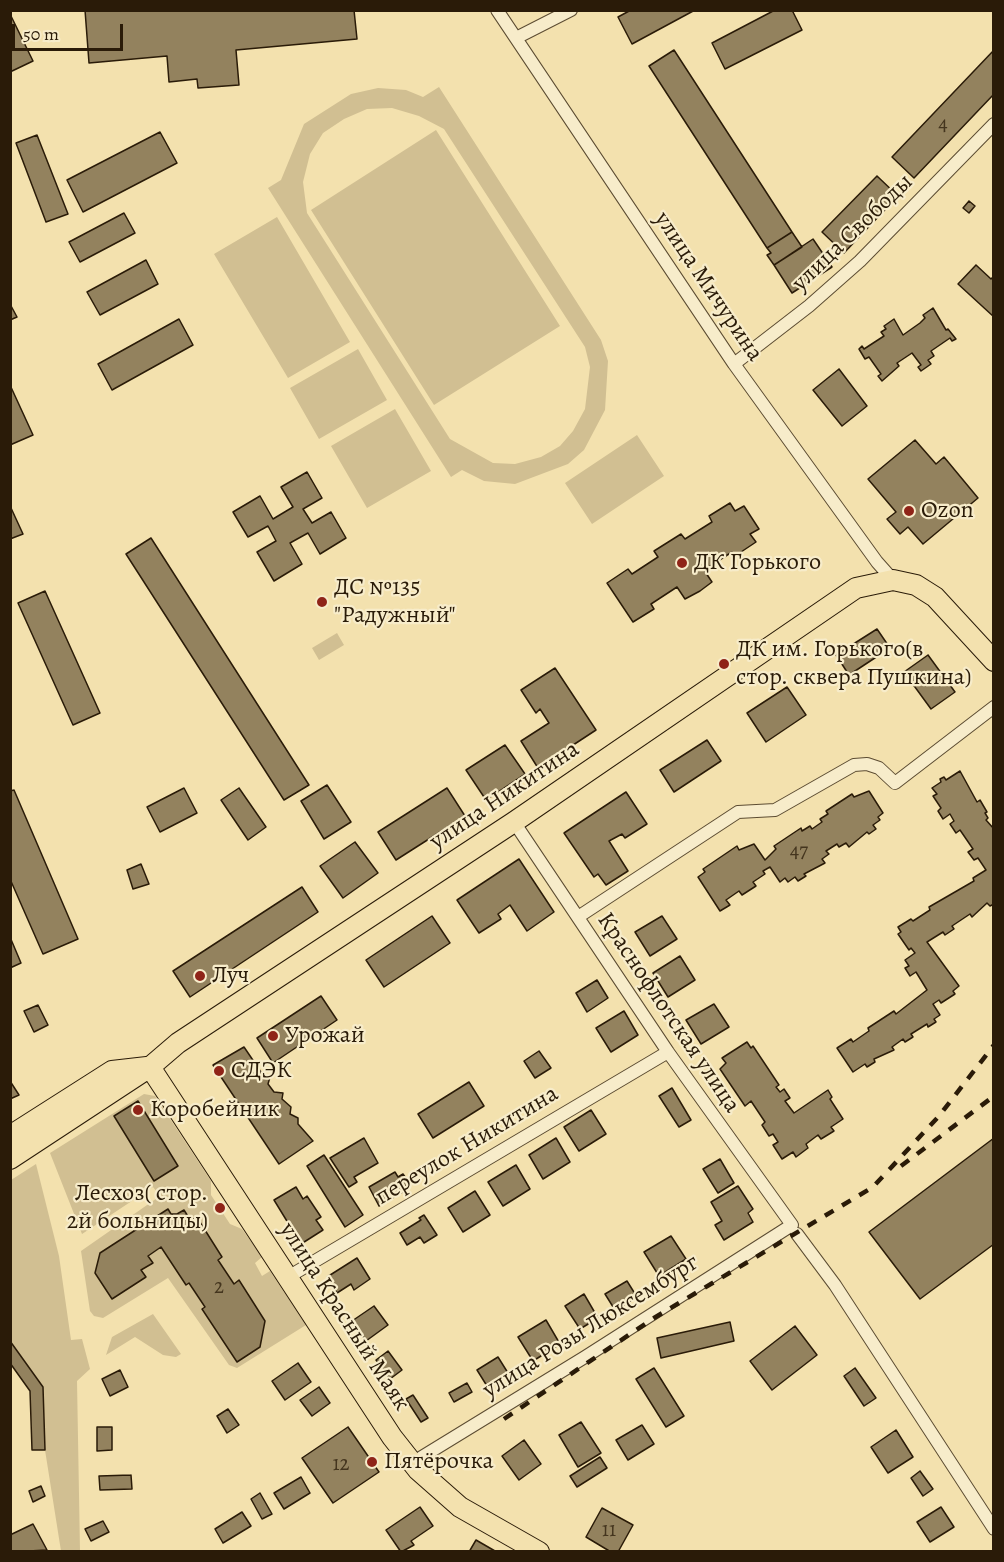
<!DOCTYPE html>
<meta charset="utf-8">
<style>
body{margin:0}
#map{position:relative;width:1004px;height:1562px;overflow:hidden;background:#f3e1ae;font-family:Alegreya,serif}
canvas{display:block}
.frame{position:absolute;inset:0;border:12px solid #2a1b08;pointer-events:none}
.scale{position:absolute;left:12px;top:24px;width:111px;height:27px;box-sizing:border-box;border:3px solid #2a1b08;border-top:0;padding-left:8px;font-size:18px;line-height:21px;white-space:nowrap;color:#2a1b08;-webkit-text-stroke:4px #f7ecca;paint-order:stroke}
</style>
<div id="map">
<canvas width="1004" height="1562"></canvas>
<div class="frame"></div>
<div class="scale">50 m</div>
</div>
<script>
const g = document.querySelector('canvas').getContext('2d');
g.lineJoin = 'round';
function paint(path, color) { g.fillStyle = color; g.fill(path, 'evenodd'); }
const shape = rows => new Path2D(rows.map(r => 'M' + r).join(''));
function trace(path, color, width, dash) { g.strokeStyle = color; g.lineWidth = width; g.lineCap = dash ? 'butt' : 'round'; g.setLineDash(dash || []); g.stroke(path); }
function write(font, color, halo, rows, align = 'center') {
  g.font = font + ' Alegreya,serif'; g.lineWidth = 4.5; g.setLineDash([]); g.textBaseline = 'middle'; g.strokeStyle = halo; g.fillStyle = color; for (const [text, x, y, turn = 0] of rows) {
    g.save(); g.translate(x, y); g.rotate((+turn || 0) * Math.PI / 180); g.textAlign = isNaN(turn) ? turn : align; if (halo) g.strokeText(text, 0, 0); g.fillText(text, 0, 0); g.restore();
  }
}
const green = shape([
 [439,87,601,340,608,361,605,410,584,450,568,464,515,484,484,481,462,470,451,477,268,188,281,180,304,124,351,94,378,88,406,90,423,97],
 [392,108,419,116,444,129,585,347,590,367,585,409,573,431,560,446,541,457,515,464,493,463,450,439,307,213,303,182,310,154,323,133,344,119,367,109],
 [436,130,560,326,434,405,311,210],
 [277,217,350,342,288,378,214,254],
 [358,349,387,400,319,439,290,388],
 [395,409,431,471,367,508,331,446],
 [637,435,664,476,592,524,565,483],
 [337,633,344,645,319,660,312,648],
 [144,1094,155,1096,211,1181,211,1195,230,1224,242,1229,262,1257,255,1263,262,1276,270,1271,306,1325,237,1368,229,1365,168,1278,103,1318,94,1316,90,1311,81,1251,160,1196,153,1187,82,1234,50,1153],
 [168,1209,171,1214,177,1214,185,1211,189,1218,198,1219,222,1257,218,1260,234,1284,240,1280,265,1321,260,1347,237,1362,202,1310,204,1306,189,1283,161,1247,148,1256,152,1263,141,1270,146,1277,112,1299,100,1253],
 [36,1164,59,1256,71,1340,82,1339,90,1369,77,1381,80,1551,61,1551,45,1450,43,1387,10,1341,11,1180],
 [153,1314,181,1354,176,1357,163,1355,135,1337,106,1355,112,1337]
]);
const building = shape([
 [85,10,354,10,357,39,236,50,239,85,198,88,197,79,169,82,167,56,89,63,85,10],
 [631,10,695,10,632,44,618,17,631,10],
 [775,10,792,10,802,30,725,69,712,43,775,10],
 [11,16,33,61,10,72,10,17,11,16],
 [674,50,792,232,767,248,649,66,674,50],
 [994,50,994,94,914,178,892,157,994,50],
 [160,132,177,163,83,212,67,180,160,132],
 [37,135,68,214,46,222,16,143,37,135],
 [877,176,898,196,844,253,822,232,877,176],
 [969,201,975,206,969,213,963,208,969,201],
 [124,213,135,233,80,262,69,242,124,213],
 [792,232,802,247,774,265,767,255,771,253,767,248,792,232],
 [813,239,832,267,792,293,774,265,813,239],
 [146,260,158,284,100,315,87,292,146,260],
 [976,265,991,279,994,276,994,317,958,284,976,265],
 [10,304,17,317,10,320,10,304],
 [933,308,946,330,948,329,956,339,952,341,950,338,931,351,934,356,928,360,931,364,921,371,918,367,921,365,912,353,897,363,899,366,882,381,878,376,881,374,869,357,865,359,859,349,862,346,864,349,884,336,881,332,886,329,884,326,894,319,903,335,920,323,925,318,923,315,933,308],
 [179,319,193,345,112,390,98,364,179,319],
 [839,369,867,406,842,426,813,390,839,369],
 [10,385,33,435,10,445,10,385],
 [915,440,936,464,944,457,978,498,923,544,908,527,900,534,887,519,896,512,868,479,915,440],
 [307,472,322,498,303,509,312,523,331,512,346,538,320,554,308,533,290,543,302,564,274,581,257,552,276,541,268,526,248,537,233,512,260,496,273,519,293,507,281,487,307,472],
 [730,503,735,511,744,506,759,529,750,534,756,542,735,556,732,552,704,570,712,582,700,591,685,599,677,587,651,604,654,609,633,622,607,583,628,569,632,574,658,557,654,551,681,534,685,539,712,522,709,516,730,503],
 [11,508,23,534,10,539,10,509,11,508],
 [151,538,309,785,284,800,126,554,151,538],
 [45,591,100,713,73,725,18,603,45,591],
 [877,629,890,648,849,675,836,655,877,629],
 [928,655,955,692,931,709,904,672,928,655],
 [555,668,596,730,538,768,521,741,549,723,540,709,536,713,521,690,555,668],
 [787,687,806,715,766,742,747,713,787,687],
 [707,740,721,761,674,792,660,770,707,740],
 [505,745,525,774,486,800,466,770,505,745],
 [960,771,977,802,980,800,987,812,985,813,988,818,986,820,994,829,994,904,990,906,987,903,972,917,970,914,952,926,954,929,945,935,943,932,927,942,959,986,953,991,955,994,941,1003,939,1000,933,1004,940,1015,934,1019,936,1022,928,1027,927,1024,911,1034,913,1037,905,1042,903,1039,892,1047,894,1050,874,1059,875,1062,867,1067,865,1064,853,1072,837,1048,851,1039,853,1042,869,1031,868,1028,894,1011,896,1014,927,990,916,972,910,976,905,968,909,966,905,960,915,953,911,948,909,950,898,934,901,932,898,927,911,919,913,921,930,910,929,907,974,881,973,878,986,870,978,858,974,860,968,852,973,849,960,830,956,833,950,824,954,821,950,814,943,819,938,811,941,808,933,796,937,794,932,788,941,782,940,779,944,777,946,780,960,771],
 [327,785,351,822,324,839,301,801,327,785],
 [184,788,197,813,160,832,147,807,184,788],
 [239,788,266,827,248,840,221,800,239,788],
 [447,788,465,816,396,860,378,832,447,788],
 [14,790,78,939,43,954,10,879,10,791,14,790],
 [869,791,883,813,878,817,880,820,873,825,876,829,869,834,867,832,849,847,846,843,839,847,837,844,826,851,829,854,822,859,825,863,804,874,806,876,798,881,795,877,788,882,785,878,780,882,770,867,763,871,765,874,753,882,756,886,742,895,739,891,726,900,730,905,720,911,698,877,705,872,703,869,737,846,739,850,754,844,765,860,776,849,774,846,801,828,802,831,810,826,812,829,822,822,820,819,828,814,826,811,852,794,854,797,869,791],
 [626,792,647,824,625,838,622,834,609,841,628,871,606,885,598,874,594,877,564,833,626,792],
 [355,842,378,873,343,898,320,866,355,842],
 [519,859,554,912,527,931,510,905,498,914,501,919,479,933,457,900,519,859],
 [141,864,149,884,133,889,127,870,141,864],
 [302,887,318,912,190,997,173,971,302,887],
 [432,916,450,943,384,987,366,960,432,916],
 [662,916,677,939,650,956,635,932,662,916],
 [10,937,21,963,10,968,10,937],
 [680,956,695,980,668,997,653,973,680,956],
 [597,980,608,998,587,1012,576,993,597,980],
 [321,996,337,1020,273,1063,257,1038,321,996],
 [714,1004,729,1027,701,1044,686,1020,714,1004],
 [38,1005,48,1025,34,1032,24,1011,38,1005],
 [624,1011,638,1035,611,1052,596,1028,624,1011],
 [747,1042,751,1048,753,1046,779,1085,776,1087,780,1092,784,1089,790,1098,785,1101,794,1113,828,1090,832,1097,830,1099,843,1119,831,1127,834,1131,821,1139,818,1135,806,1144,808,1148,796,1157,793,1152,782,1159,773,1145,778,1142,773,1134,769,1136,762,1125,765,1122,751,1101,745,1106,720,1069,726,1063,722,1058,747,1042],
 [244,1047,263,1075,270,1077,268,1084,274,1092,283,1093,282,1099,291,1107,290,1114,298,1118,298,1124,313,1141,279,1164,213,1065,244,1047],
 [539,1051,551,1068,535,1078,524,1061,539,1051],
 [10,1081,19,1095,10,1099,10,1081],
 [469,1082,484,1106,433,1138,418,1114,469,1082],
 [672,1088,691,1120,679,1127,659,1096,672,1088],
 [138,1101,178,1166,154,1181,114,1116,138,1101],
 [591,1110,606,1134,579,1151,564,1127,591,1110],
 [364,1138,378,1163,354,1177,357,1182,349,1187,330,1158,364,1138],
 [556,1138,570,1162,543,1179,529,1155,556,1138],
 [994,1138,994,1244,920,1299,869,1232,994,1138],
 [324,1155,363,1215,345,1227,307,1166,324,1155],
 [720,1159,734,1183,718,1193,703,1169,720,1159],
 [516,1165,530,1189,503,1206,488,1182,516,1165],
 [395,1172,398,1177,403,1174,410,1184,404,1187,406,1190,379,1206,369,1187,395,1172],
 [738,1186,753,1209,748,1213,753,1222,724,1240,715,1225,722,1221,711,1202,738,1186],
 [296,1187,303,1199,307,1196,321,1217,316,1220,323,1230,301,1244,274,1200,296,1187],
 [475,1191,490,1215,463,1232,448,1208,475,1191],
 [168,1209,171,1214,177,1214,184,1210,189,1218,198,1219,222,1257,218,1260,234,1284,239,1280,265,1321,260,1347,237,1362,202,1309,205,1307,189,1283,186,1285,161,1247,148,1256,153,1263,141,1270,146,1277,112,1299,95,1273,100,1253,168,1209],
 [424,1215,437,1235,424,1243,420,1237,407,1245,400,1233,421,1220,419,1218,424,1215],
 [671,1236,686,1259,659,1276,644,1252,671,1236],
 [357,1258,370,1279,354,1290,351,1284,337,1293,327,1277,357,1258],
 [627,1281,637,1297,615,1310,605,1294,627,1281],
 [584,1294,598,1318,580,1329,565,1306,584,1294],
 [374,1306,388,1325,366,1341,352,1321,374,1306],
 [546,1320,560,1344,533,1361,518,1337,546,1320],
 [730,1322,734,1341,661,1358,657,1338,730,1322],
 [795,1326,817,1355,772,1390,750,1361,795,1326],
 [10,1341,43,1387,45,1450,32,1450,30,1391,10,1363,10,1341],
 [388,1351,402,1370,390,1379,376,1360,388,1351],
 [498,1357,508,1373,487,1386,477,1370,498,1357],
 [298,1363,311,1382,285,1400,272,1381,298,1363],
 [654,1368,684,1416,666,1427,636,1379,654,1368],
 [855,1368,876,1398,864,1406,844,1376,855,1368],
 [120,1370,128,1387,110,1396,102,1379,120,1370],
 [467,1383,472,1392,454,1402,449,1393,467,1383],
 [319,1387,330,1403,312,1416,300,1400,319,1387],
 [413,1395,428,1418,421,1422,406,1399,413,1395],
 [228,1409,239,1425,227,1433,217,1416,228,1409],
 [581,1422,601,1453,578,1467,559,1435,581,1422],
 [642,1425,654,1444,628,1460,616,1440,642,1425],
 [97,1427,112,1427,112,1450,97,1451,97,1427],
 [348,1427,379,1472,333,1503,302,1458,348,1427],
 [896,1430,913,1457,888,1473,871,1447,896,1430],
 [524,1440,541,1464,519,1480,502,1456,524,1440],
 [600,1457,607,1468,577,1487,570,1476,600,1457],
 [920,1471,933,1489,923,1496,911,1478,920,1471],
 [131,1475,132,1489,100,1490,99,1476,131,1475],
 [301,1477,310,1493,284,1509,274,1493,301,1477],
 [41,1486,45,1496,33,1502,29,1491,41,1486],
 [260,1493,272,1514,262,1519,251,1499,260,1493],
 [420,1507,433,1526,411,1541,414,1545,401,1552,386,1530,420,1507],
 [941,1507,954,1527,930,1542,917,1522,941,1507],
 [602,1508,633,1525,618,1552,611,1552,586,1537,602,1508],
 [242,1512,251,1526,223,1543,215,1529,242,1512],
 [103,1521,109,1532,91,1541,85,1529,103,1521],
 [33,1524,47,1550,10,1552,10,1535,33,1524],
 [476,1540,495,1551,495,1552,469,1552,476,1540]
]);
const street = shape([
 [497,10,734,364,877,562,893,580],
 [516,38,571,10],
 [734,364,809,306,860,261,994,124],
 [578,917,738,812,775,810,854,765,867,764,879,768,895,783,994,707],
 [797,1234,835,1285,994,1529],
 [288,1277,668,1052],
 [412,1463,585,1357,792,1225,668,1052,514,822]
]);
const primary = shape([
 [150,1067,392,1437,418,1470,460,1507,539,1552],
 [10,1136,112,1071,147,1067],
 [10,1159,150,1067,178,1043,514,822,856,588,893,580,916,585,935,597,994,661]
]);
const rail = shape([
 [901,1166,994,1096],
 [504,1419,654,1318,873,1187,939,1116,994,1045]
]);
const markers = [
 [909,511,6,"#8f2418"],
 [682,563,6,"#8f2418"],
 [322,602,6,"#8f2418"],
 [724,664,6,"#8f2418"],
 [200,976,6,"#8f2418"],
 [273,1036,6,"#8f2418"],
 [219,1071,6,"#8f2418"],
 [138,1110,6,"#8f2418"],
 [220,1208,6,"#8f2418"],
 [372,1462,6,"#8f2418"]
];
const numberNames = [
 ["4",943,125],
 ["47",799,852],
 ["2",219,1288],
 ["12",341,1465],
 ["11",609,1531]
];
const streetNames = [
 ["улица Свободы",853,233,-44],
 ["улица Мичурина",708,287,56],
 ["улица Никитина",505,796,-34],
 ["Краснофлотская улица",668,1013,56],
 ["переулок Никитина",467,1146,-31],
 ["улица Красный Маяк",344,1317,57],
 ["улица Розы Люксембург",591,1327,-32]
];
const poiNames = [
 ["Ozon",921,511],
 ["ДК Горького",694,563],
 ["ДС №135",334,588],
 ["\"Радужный\"",334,616],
 ["ДК им. Горького(в",736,650],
 ["стор. сквера Пушкина)",736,678],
 ["Луч",212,976],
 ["Урожай",285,1036],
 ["СДЭК",231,1071],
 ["Коробейник",150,1110],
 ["Лесхоз( стор.",208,1194,"right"],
 ["2й больницы)",208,1222,"right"],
 ["Пятёрочка",384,1462]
];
paint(green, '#d1bf92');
paint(building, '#93825e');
trace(building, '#2a1b08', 1.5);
trace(street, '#5c4c32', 14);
trace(primary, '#2a1b08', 22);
trace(street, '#f7ecca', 12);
trace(primary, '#f3e1ae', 20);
trace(rail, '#2a1b08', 4.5, [10, 10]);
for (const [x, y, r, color] of markers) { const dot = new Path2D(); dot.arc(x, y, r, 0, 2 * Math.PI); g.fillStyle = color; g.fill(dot); trace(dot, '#f7ecca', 2); }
write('21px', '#44351e', null, numberNames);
write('24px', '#2a1b08', '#f7ecca', streetNames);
write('24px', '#2a1b08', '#f7ecca', poiNames, 'left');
</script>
